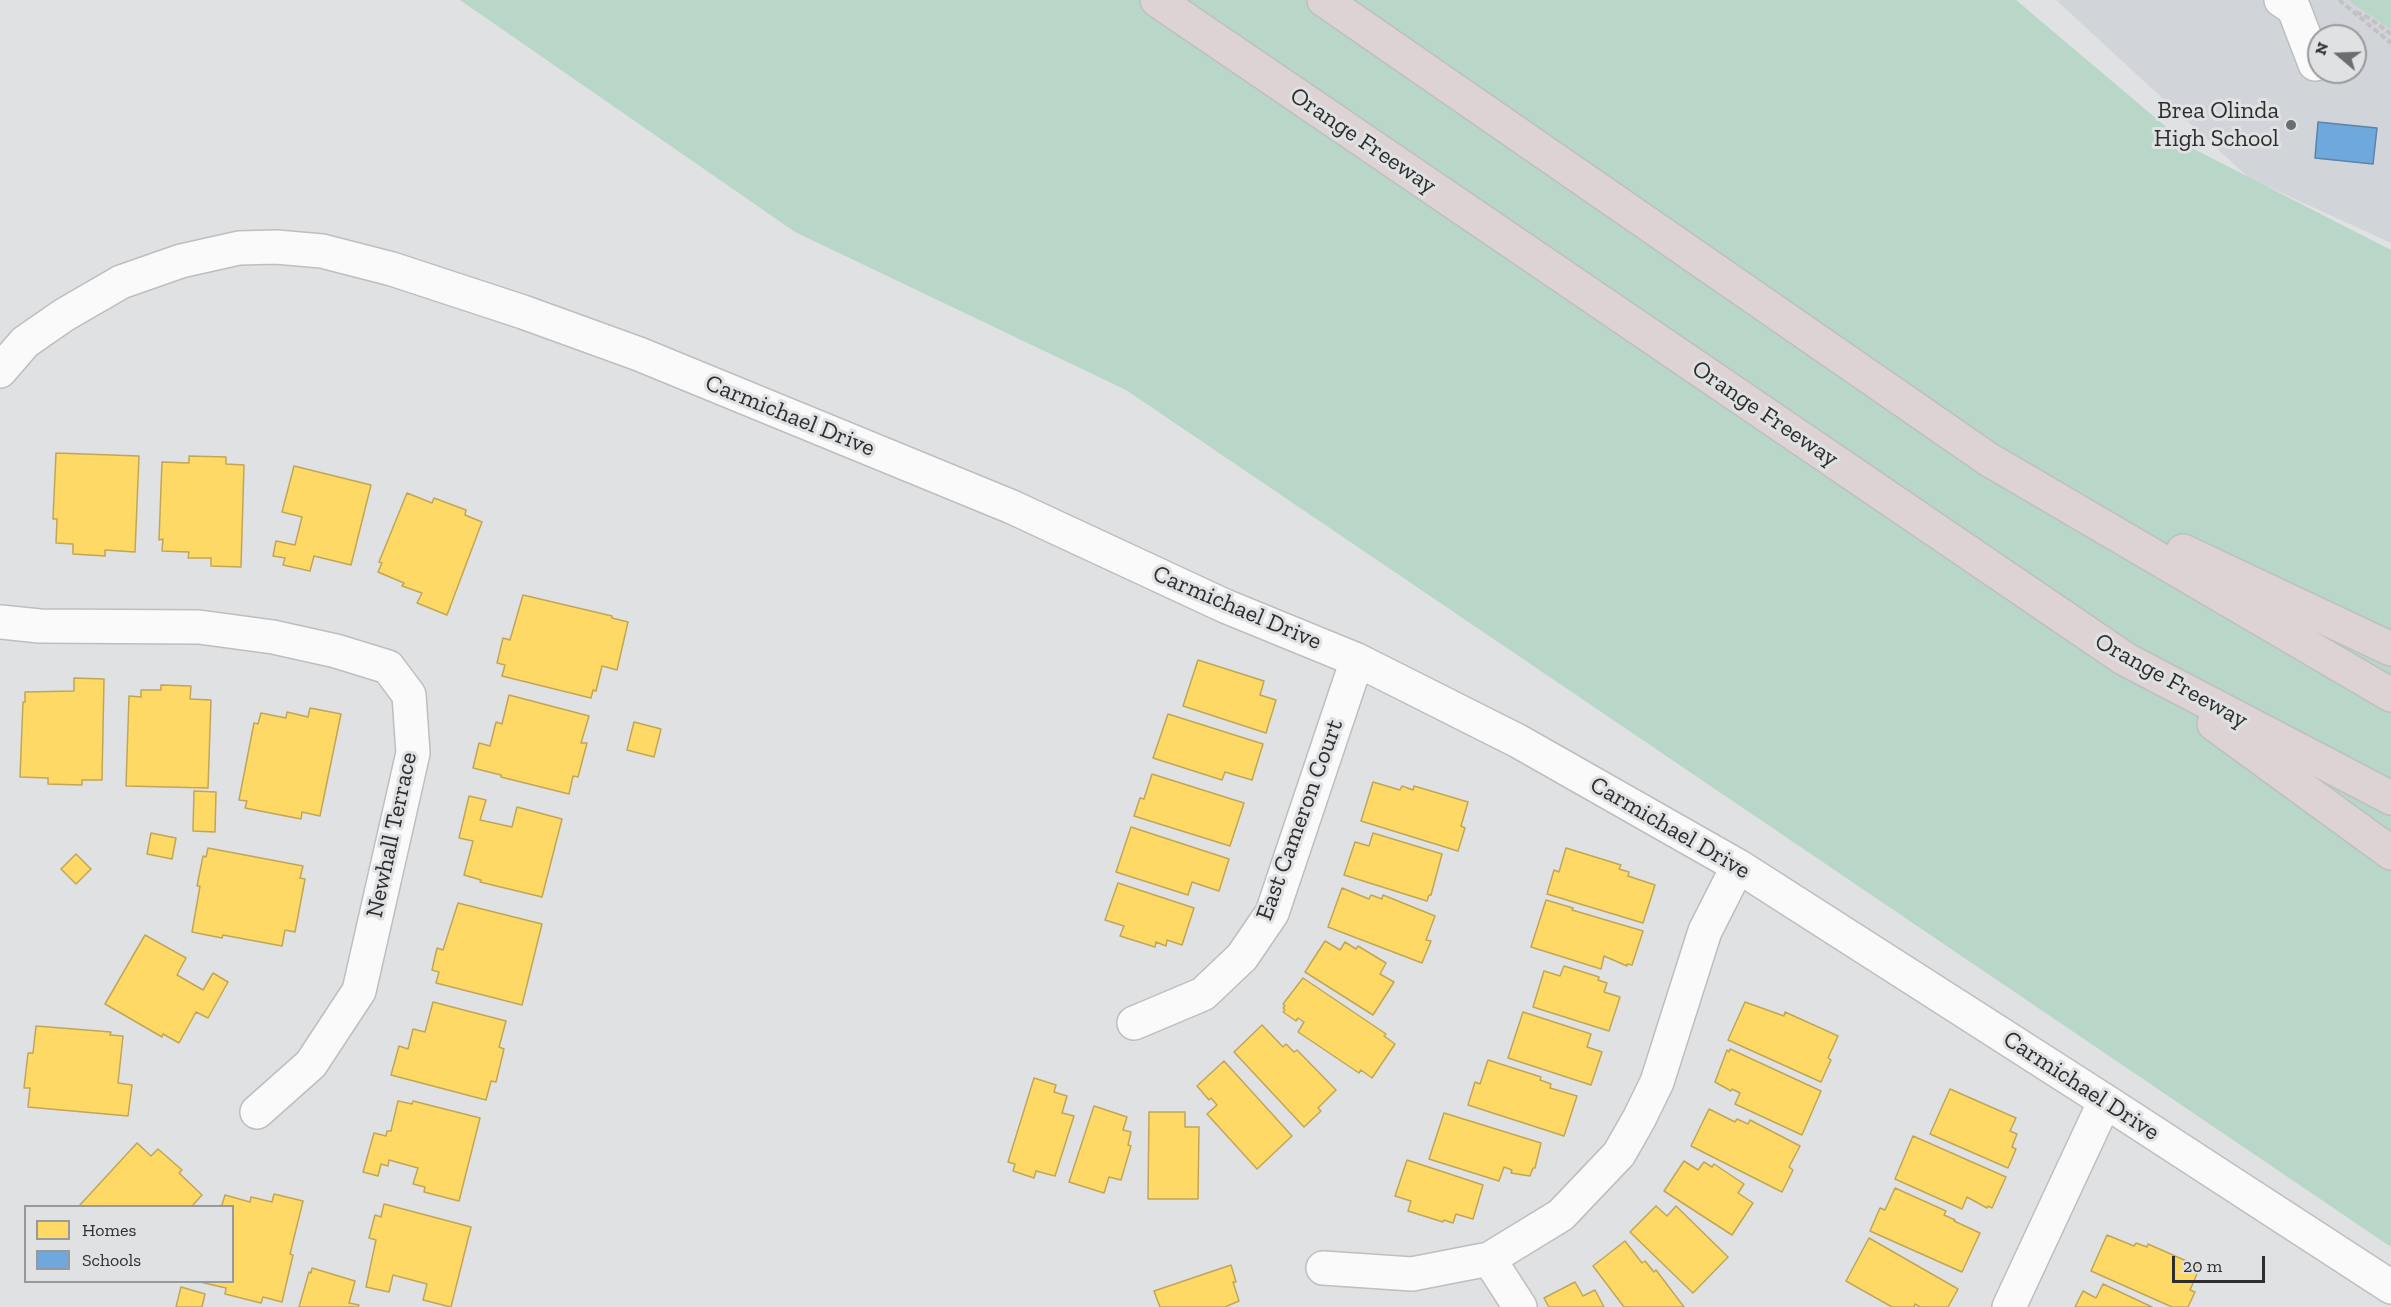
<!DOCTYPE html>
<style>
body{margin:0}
#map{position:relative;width:2391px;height:1307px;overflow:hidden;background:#e0e1e2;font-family:"Zilla Slab",serif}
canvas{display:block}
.legend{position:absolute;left:24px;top:1205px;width:210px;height:78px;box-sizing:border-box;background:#dfe1e3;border:2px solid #98999b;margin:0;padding:8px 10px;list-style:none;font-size:18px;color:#2e2e2f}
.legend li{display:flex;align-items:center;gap:12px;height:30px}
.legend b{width:30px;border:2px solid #98999b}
.north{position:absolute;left:2307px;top:24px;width:60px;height:60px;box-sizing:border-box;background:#dfe1e3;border:2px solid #98999b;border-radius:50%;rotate:289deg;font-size:16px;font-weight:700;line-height:24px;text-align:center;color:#2e2e2f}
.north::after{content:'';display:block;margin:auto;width:21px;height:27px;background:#6c6d6e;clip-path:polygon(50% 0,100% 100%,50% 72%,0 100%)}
.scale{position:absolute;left:2172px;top:1256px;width:93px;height:27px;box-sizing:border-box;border:3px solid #2e2e2f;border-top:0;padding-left:8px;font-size:18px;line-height:21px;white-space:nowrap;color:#2e2e2f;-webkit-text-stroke:4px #dfe1e3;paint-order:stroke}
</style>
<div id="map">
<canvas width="2391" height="1307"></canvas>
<ul class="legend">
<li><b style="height:16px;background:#ffd966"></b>Homes</li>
<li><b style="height:16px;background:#6fa8dc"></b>Schools</li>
</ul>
<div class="north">N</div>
<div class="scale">20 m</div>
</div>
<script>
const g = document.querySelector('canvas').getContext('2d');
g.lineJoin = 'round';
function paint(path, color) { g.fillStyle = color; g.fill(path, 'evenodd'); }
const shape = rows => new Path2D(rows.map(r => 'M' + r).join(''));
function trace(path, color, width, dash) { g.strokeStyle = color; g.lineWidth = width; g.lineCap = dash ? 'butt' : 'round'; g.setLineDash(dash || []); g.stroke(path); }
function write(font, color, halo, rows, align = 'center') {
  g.font = font + ' "Zilla Slab",serif'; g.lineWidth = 6; g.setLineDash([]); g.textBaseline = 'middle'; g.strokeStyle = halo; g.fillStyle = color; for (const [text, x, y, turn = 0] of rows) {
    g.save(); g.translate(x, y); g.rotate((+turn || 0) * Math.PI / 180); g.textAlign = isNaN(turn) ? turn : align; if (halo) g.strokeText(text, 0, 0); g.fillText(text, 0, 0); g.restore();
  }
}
const built = shape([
 [2056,0,2391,0,2391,243,2249,178],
 [2319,36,2355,36,2355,72,2319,72]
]);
const green = shape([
 [460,0,2016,0,2190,147,2391,250,2391,1247,1126,390,795,232],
 [2349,0,2391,0,2391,29,2356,6]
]);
const homes = shape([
 [56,453,139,456,135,552,105,550,105,556,73,554,73,544,56,543,57,519,53,519,56,453],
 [189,456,226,457,226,464,244,465,241,567,211,566,211,558,188,558,189,552,162,551,163,539,159,540,162,462,189,463,189,456],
 [294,466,371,485,351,565,314,556,310,571,283,565,285,558,273,556,276,541,295,545,302,517,282,512,294,466],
 [407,493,432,503,434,498,466,510,465,515,482,522,447,615,417,603,422,593,402,586,404,583,378,572,382,563,379,562,407,493],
 [523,595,612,616,612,618,628,622,617,670,602,666,596,691,593,690,591,698,502,676,505,665,497,663,503,638,510,640,523,595],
 [1198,660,1264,681,1260,695,1276,700,1266,733,1183,706,1198,660],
 [74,678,104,679,102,780,82,780,82,785,48,784,48,778,20,777,23,702,25,702,25,692,74,691,74,678],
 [161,685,191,686,190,699,211,700,208,788,126,786,129,696,141,697,141,690,161,690,161,685],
 [509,695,589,716,581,743,587,743,578,777,573,776,569,794,501,777,501,775,473,768,479,743,490,746,496,722,502,724,509,695],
 [310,708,341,714,320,816,302,812,301,819,245,808,247,801,239,800,254,723,258,724,261,713,286,718,287,712,308,717,310,708],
 [1168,714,1263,744,1252,780,1225,772,1222,780,1153,758,1168,714],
 [634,722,661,729,654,757,627,750,634,722],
 [1152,774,1244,803,1230,846,1134,816,1140,798,1144,799,1152,774],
 [1373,782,1400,790,1402,786,1413,790,1414,786,1468,802,1461,826,1465,828,1458,851,1361,821,1373,782],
 [194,791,216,792,215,832,193,831,194,791],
 [469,796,486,800,480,820,512,827,517,807,562,819,542,897,480,882,481,880,464,875,473,841,459,838,469,796],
 [1131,827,1229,859,1219,891,1192,882,1188,895,1116,872,1131,827],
 [151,833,176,838,172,859,147,854,151,833],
 [1373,833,1442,854,1431,895,1429,895,1427,901,1344,875,1355,842,1369,846,1373,833],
 [208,848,303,866,300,878,305,879,295,932,285,930,282,946,223,935,222,938,192,932,200,886,197,886,203,856,206,857,208,848],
 [1566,848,1621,865,1619,869,1629,872,1628,876,1655,885,1643,923,1547,894,1554,870,1559,872,1566,848],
 [76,854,91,869,76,884,61,869,76,854],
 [1118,883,1194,908,1182,945,1167,940,1166,946,1156,942,1155,947,1120,936,1124,926,1105,920,1118,883],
 [1342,888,1369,899,1371,895,1382,899,1383,895,1435,916,1426,940,1431,941,1422,963,1328,927,1342,888],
 [1546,900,1573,908,1572,910,1643,931,1632,965,1627,964,1627,966,1604,956,1601,969,1531,947,1546,900],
 [458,903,542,924,522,1005,436,983,439,972,432,970,437,948,443,950,458,903],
 [145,935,186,958,177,975,203,990,213,973,228,982,208,1018,196,1012,179,1043,163,1034,162,1037,105,1004,145,935],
 [1325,941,1340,950,1345,942,1356,949,1358,946,1386,963,1380,974,1394,982,1373,1015,1305,972,1325,941],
 [1564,966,1599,977,1598,980,1607,983,1604,992,1620,997,1609,1031,1533,1007,1544,971,1560,976,1564,966],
 [1303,978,1386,1034,1384,1036,1395,1044,1372,1078,1361,1070,1359,1073,1298,1032,1304,1022,1298,1018,1296,1021,1283,1012,1285,1010,1283,1008,1285,1006,1283,1004,1303,978],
 [433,1002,506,1021,499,1047,504,1049,496,1082,491,1081,486,1100,391,1075,399,1046,408,1049,413,1029,425,1032,433,1002],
 [1745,1002,1784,1016,1785,1012,1838,1036,1828,1058,1831,1060,1821,1082,1728,1040,1745,1002],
 [1523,1012,1591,1034,1587,1047,1602,1052,1591,1085,1508,1058,1523,1012],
 [1262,1025,1283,1047,1286,1044,1294,1052,1297,1050,1336,1090,1318,1108,1321,1111,1304,1127,1234,1052,1262,1025],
 [36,1026,111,1032,110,1035,123,1036,118,1083,132,1085,128,1116,28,1107,30,1088,24,1088,28,1053,33,1053,36,1026],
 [1730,1049,1821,1091,1802,1135,1735,1104,1740,1093,1732,1089,1731,1091,1715,1082,1727,1050,1729,1052,1730,1049],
 [1488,1060,1541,1077,1540,1080,1551,1084,1550,1088,1577,1096,1564,1136,1468,1105,1475,1082,1480,1084,1488,1060],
 [1224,1061,1292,1136,1257,1169,1207,1114,1217,1105,1211,1098,1209,1100,1197,1086,1224,1061],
 [1034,1078,1056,1085,1054,1092,1067,1096,1062,1113,1074,1116,1055,1176,1036,1171,1034,1178,1013,1171,1015,1164,1008,1162,1034,1078],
 [1950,1089,2016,1118,2010,1131,2017,1134,2012,1147,2016,1149,2008,1168,1930,1134,1950,1089],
 [398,1101,412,1104,413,1101,480,1118,459,1201,424,1192,425,1187,413,1184,418,1168,389,1160,388,1166,381,1164,378,1176,363,1172,374,1133,386,1136,387,1131,391,1131,398,1101],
 [1094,1106,1127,1117,1123,1130,1131,1132,1128,1145,1131,1146,1121,1180,1109,1177,1104,1193,1069,1182,1094,1106],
 [1709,1109,1735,1122,1737,1119,1748,1124,1750,1120,1800,1146,1789,1167,1793,1170,1782,1192,1691,1146,1709,1109],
 [1149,1112,1185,1112,1185,1127,1199,1127,1198,1199,1148,1199,1149,1112],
 [1444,1113,1541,1143,1535,1168,1533,1168,1530,1176,1511,1173,1512,1170,1504,1167,1499,1181,1429,1159,1444,1113],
 [1913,1136,2006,1177,1992,1208,1988,1206,1987,1208,1967,1197,1962,1209,1895,1179,1913,1136],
 [137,1143,151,1156,158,1149,182,1170,179,1173,202,1195,192,1206,79,1206,137,1143],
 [1407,1160,1483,1185,1473,1219,1456,1214,1453,1223,1444,1220,1443,1222,1408,1211,1411,1201,1395,1196,1407,1160],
 [1684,1161,1698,1170,1704,1162,1712,1167,1714,1164,1744,1184,1738,1193,1753,1203,1732,1235,1664,1191,1684,1161],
 [1895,1188,1946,1211,1944,1215,1955,1220,1954,1221,1980,1233,1962,1272,1870,1231,1880,1208,1885,1210,1895,1188],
 [274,1194,303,1201,290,1254,293,1255,282,1302,263,1297,261,1303,225,1294,226,1288,200,1282,232,1282,232,1206,218,1206,222,1205,225,1195,250,1202,251,1197,272,1202,274,1194],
 [384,1204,471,1227,451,1307,423,1300,427,1284,393,1275,389,1292,366,1287,376,1240,369,1238,375,1215,381,1217,384,1204],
 [1656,1206,1667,1216,1676,1206,1728,1257,1693,1293,1630,1232,1656,1206],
 [2107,1235,2134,1246,2136,1243,2147,1247,2148,1244,2200,1267,2190,1290,2195,1292,2188,1307,2172,1307,2091,1271,2107,1235],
 [1869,1238,1958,1289,1948,1307,1920,1307,1915,1304,1914,1307,1892,1307,1846,1281,1869,1238],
 [1625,1241,1642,1263,1645,1261,1654,1272,1656,1270,1684,1307,1624,1307,1593,1266,1625,1241],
 [1231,1265,1236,1282,1233,1282,1239,1301,1225,1307,1160,1307,1154,1291,1231,1265],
 [312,1268,355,1281,349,1303,359,1305,358,1307,299,1307,309,1272,311,1273,312,1268],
 [1575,1282,1583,1296,1595,1290,1604,1307,1549,1307,1544,1298,1575,1282],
 [2103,1284,2152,1307,2075,1307,2083,1291,2096,1298,2103,1284],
 [181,1287,205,1294,202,1307,176,1307,181,1287]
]);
const schools = shape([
 [2318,122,2377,128,2373,164,2315,158,2318,122]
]);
const path = shape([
 [2339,0,2391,43],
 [2356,12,2369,18,2391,34]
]);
const minor = shape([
 [2281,0,2294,9,2315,64],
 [0,371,25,342,64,315,121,282,181,261,239,248,276,247,322,251,392,269,523,312,639,354,1012,507,1225,606,1357,660,1518,741,1738,866,2105,1101,2391,1287],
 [0,622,40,626,199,627,273,637,336,651,388,667,409,695,413,753,359,991,311,1064,257,1112],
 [1134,1023,1203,994,1242,957,1272,913,1357,660],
 [1489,1259,1520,1307],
 [1323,1268,1412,1274,1489,1259,1561,1215,1619,1154,1639,1119,1657,1082,1705,931,1738,866],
 [2009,1307,2105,1101]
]);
const highway = shape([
 [1157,0,2125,659,2391,798],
 [1324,0,1988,459,2391,695],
 [2183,551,2391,649],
 [2214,724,2391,853]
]);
const markers = [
 [2291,125,6,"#6c6d6e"]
];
const poiNames = [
 ["Brea Olinda",2279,111],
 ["High School",2279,139]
];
const streetNames = [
 ["Orange Freeway",1363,141,34],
 ["Orange Freeway",1765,414,34],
 ["Carmichael Drive",790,416,22],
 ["Carmichael Drive",1237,608,23],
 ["Orange Freeway",2171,681,29],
 ["East Cameron Court",1300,820,-70],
 ["Carmichael Drive",1670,828,30],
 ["Newhall Terrace",392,835,-78],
 ["Carmichael Drive",2081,1086,33]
];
paint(built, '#d1d4d9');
paint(green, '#b8d7c9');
paint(homes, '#ffd966');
trace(homes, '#c0a656', 1.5);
paint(schools, '#6fa8dc');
trace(schools, '#5c83a8', 1.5);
trace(minor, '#bebebf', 36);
trace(highway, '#bebfbf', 36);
trace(path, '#c2c2c3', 4, [6, 3]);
trace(minor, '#fafafb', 33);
trace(highway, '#ddd3d5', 33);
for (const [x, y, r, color] of markers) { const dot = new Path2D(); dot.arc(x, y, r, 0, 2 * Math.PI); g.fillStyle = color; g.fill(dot); trace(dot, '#dfe1e3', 2); }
write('24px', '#2e2e2f', '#dfe1e3', poiNames, 'right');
write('24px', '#2e2e2f', '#dfe1e3', streetNames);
</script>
